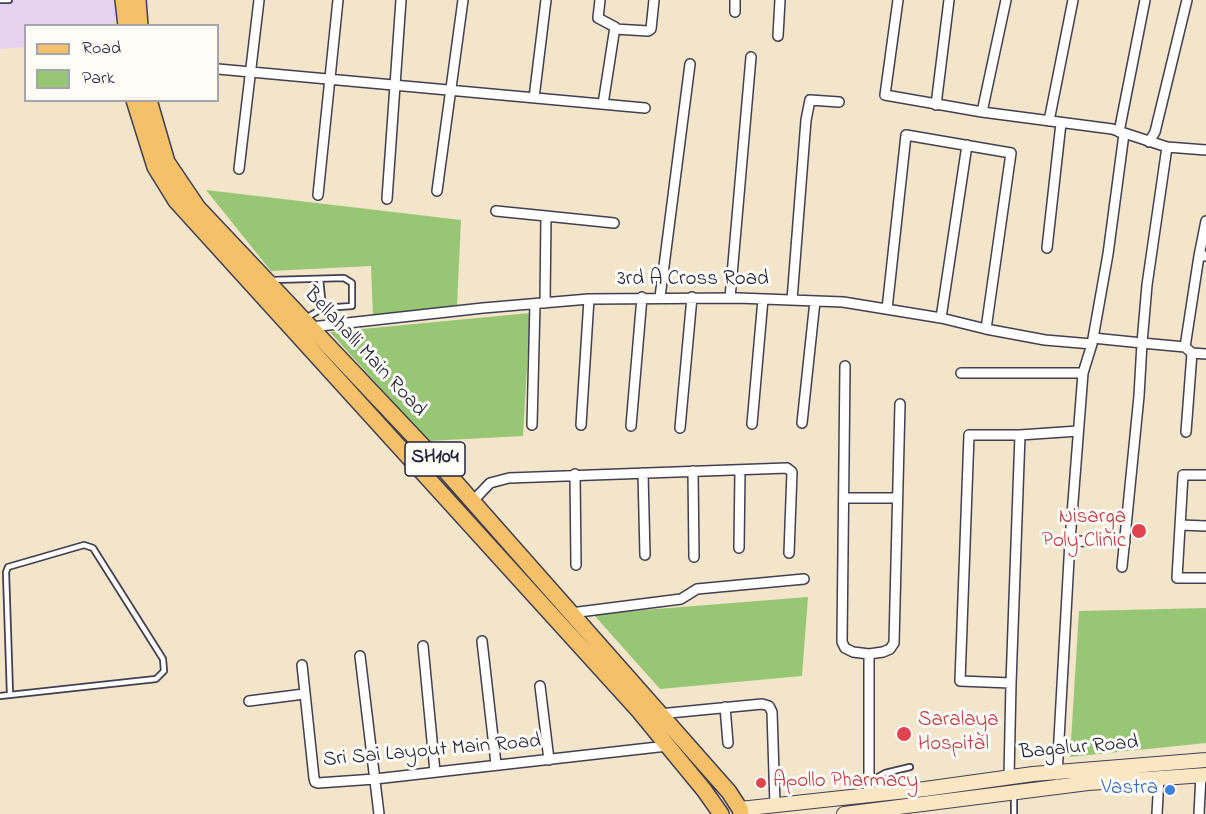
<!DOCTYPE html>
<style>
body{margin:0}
#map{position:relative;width:1206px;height:814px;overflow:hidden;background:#f3e5ca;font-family:"Indie Flower",sans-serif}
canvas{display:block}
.legend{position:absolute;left:24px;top:24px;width:195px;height:78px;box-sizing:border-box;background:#fdfcf7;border:2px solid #a5a5ac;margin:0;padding:8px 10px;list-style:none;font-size:18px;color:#22223b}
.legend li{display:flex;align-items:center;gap:12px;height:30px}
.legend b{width:30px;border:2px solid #a5a5ac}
</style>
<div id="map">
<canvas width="1206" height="814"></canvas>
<ul class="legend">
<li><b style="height:8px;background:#f4c16a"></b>Road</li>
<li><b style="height:16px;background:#97c675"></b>Park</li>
</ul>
</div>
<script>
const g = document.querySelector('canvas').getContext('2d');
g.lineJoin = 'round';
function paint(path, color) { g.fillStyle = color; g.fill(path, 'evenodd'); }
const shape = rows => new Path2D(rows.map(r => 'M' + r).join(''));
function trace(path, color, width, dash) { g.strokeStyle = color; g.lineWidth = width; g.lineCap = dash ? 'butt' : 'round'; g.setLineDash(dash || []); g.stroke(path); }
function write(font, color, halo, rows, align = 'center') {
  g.font = font + ' "Indie Flower",sans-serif'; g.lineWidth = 6; g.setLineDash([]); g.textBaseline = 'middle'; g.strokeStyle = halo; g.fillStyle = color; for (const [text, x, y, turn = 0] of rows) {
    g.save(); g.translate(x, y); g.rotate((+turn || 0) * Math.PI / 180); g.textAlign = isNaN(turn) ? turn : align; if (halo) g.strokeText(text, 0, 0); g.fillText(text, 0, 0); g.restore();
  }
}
const built = shape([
 [0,0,115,0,116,25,26,26,25,47,0,49]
]);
const green = shape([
 [206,190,461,220,457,306,373,317,371,266,271,271],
 [530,313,523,436,428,441,330,332],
 [808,597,802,676,660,689,593,614],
 [1206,608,1206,743,1070,757,1079,611]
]);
const service = shape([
 [0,0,9,0],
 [320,279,323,308],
 [272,280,344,278,352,283,352,306,323,308,306,318],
 [0,696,156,679,164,671,163,659,93,548,84,545,8,567,6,572,10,694],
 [869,782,885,773,910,767],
 [1014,796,1014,814]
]);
const minor = shape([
 [600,0,598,18,615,27,603,104],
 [735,0,735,12],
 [898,0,885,95,982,112,1112,129,1167,147,1206,150],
 [615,29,648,31,651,29,654,0],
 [778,36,780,0],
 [218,69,645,108],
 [534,98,546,0],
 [936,105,949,0],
 [982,112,1006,0],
 [1049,121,1073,0],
 [1119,132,1145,0],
 [1149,142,1155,132,1187,0],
 [1167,147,1147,285,1142,343,1185,347,1199,256],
 [239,169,259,0],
 [437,191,463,0],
 [318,195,338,0],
 [387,199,401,0],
 [496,211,546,216],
 [1206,221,1199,256,1206,256],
 [1047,248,1061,123],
 [660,297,690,64],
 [730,298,751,57],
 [792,300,806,120,810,100,839,102],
 [545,303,546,216,614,223],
 [887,309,906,135,1011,153,986,329],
 [941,318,967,145],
 [311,327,483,308,589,299,738,298,843,302,941,318,986,329,1045,340,1092,344],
 [1093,338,1142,343,1139,396,1122,567],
 [1185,347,1192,353,1186,432],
 [1192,353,1206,354],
 [845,366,842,642,845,648,853,652,869,654],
 [961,373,1083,373],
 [802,423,815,301],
 [752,424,763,299],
 [532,425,535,304],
 [581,425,589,299],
 [631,426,642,297],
 [680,428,692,297],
 [693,471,694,557],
 [643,473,645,555],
 [575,474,576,565],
 [1206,475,1183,475,1177,578,1206,578],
 [845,498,897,498],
 [472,502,490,483,509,478,787,468,792,472,789,553],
 [1180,525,1206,526],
 [1070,541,1125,542],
 [739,548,740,470],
 [571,613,681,599,697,589,804,579],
 [482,641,496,764],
 [423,646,435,772],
 [360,656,379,814],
 [302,665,314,778,315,782,318,783,375,779,667,746],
 [1011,683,960,681,969,435,1020,435],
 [540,686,549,760],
 [249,701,304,694],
 [725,707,728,743],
 [659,714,762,704,769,706,772,712,775,805],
 [1057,775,1070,541,1083,373,1092,344,1108,254,1124,134],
 [1009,777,1011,683,1020,435,1078,431],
 [869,795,869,654,883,652,890,649,894,643,900,404],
 [1157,814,1159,777],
 [1199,814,1201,775]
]);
const secondary = shape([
 [740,809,925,789,1033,774,1206,760],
 [844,814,1088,783,1206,775]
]);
const primary = shape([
 [123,0,126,26],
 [138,0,140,26],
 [134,100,155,167,176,201,639,711,704,790,721,814],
 [149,100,167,162,198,208,436,460,729,792,740,809,741,814]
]);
const markers = [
 [1139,531,8,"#e0444e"],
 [904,734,8,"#e0444e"],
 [761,783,6,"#e0444e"],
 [1170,790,6,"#3f7fe0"]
];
const shields = [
 [435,459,60]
];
const shieldNames = [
 ["SH104",435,459]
];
const streetNames = [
 ["3rd A Cross Road",693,281],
 ["Bellahalli Main Road",364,353,47],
 ["Bagalur Road",1079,749,-5],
 ["Sri Sai Layout Main Road",432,752,-5]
];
const healthNames = [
 ["Nisarga",1126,519,"right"],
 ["Poly Clinic",1126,543,"right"],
 ["Saralaya",918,722],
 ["Hospital",918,746],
 ["Apollo Pharmacy",773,783]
];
const shopNames = [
 ["Vastra",1158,790]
];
paint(built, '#e6d2f0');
paint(green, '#97c675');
trace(service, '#413f50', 8);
trace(minor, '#413f50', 12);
trace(secondary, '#413f50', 16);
trace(primary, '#413f50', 18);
trace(service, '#fff', 4.5);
trace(minor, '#fff', 9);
trace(secondary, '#fbe6c3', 14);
trace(primary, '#f4c16a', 15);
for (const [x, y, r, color] of markers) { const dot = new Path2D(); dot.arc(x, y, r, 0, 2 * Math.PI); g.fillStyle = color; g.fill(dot); trace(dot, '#fdfcf7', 2); }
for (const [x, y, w] of shields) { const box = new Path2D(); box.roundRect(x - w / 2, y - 17, w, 34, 4.5); g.fillStyle = '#fdfcf7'; g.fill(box); trace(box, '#22223b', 1.5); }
write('bold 20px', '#22223b', null, shieldNames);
write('21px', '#22223b', '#fdfcf7', streetNames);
write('21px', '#be3a42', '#fdfcf7', healthNames, 'left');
write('21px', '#366cbe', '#fdfcf7', shopNames, 'right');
</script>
